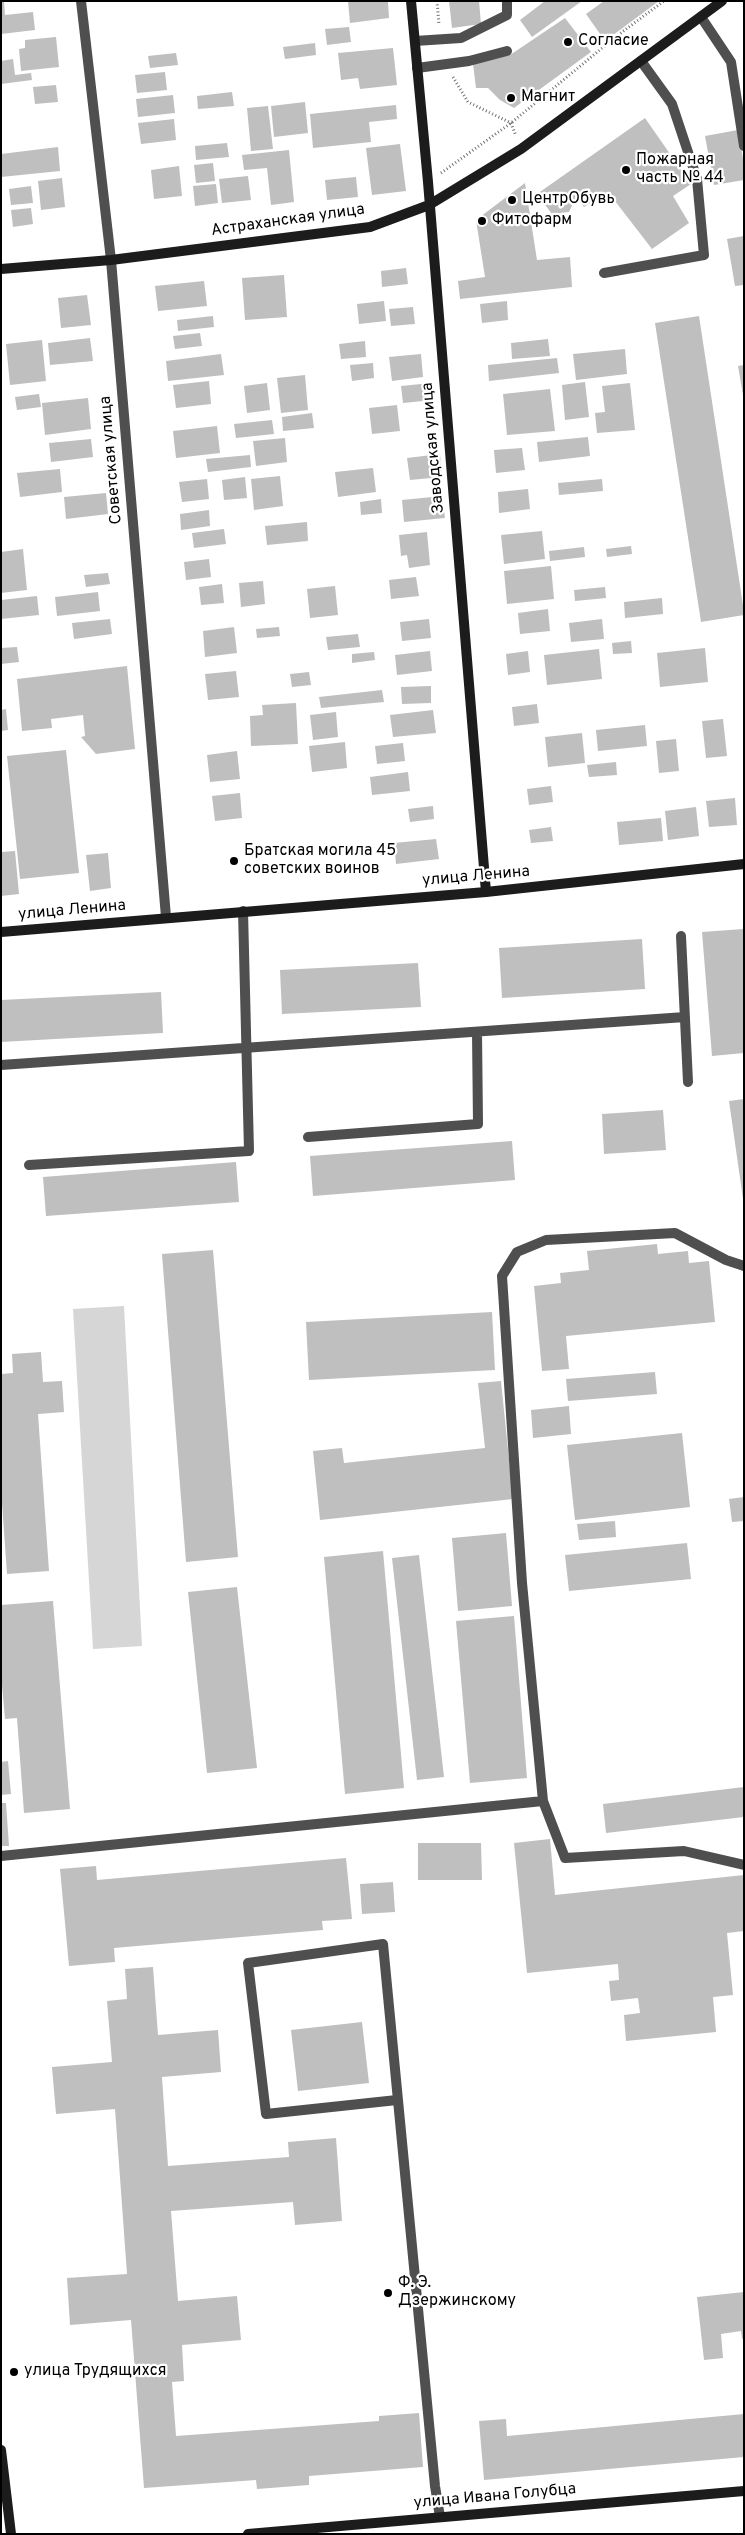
<!DOCTYPE html>
<meta charset="utf-8">
<style>
body{margin:0}
#map{position:relative;width:745px;height:2535px;overflow:hidden;background:#fff;font-family:Overpass,sans-serif}
canvas{display:block}
.frame{position:absolute;inset:0;border:2px solid #000;pointer-events:none}
</style>
<div id="map">
<canvas width="745" height="2535"></canvas>
<div class="frame"></div>
</div>
<script>
const g = document.querySelector('canvas').getContext('2d');
g.lineJoin = 'round';
function paint(path, color) { g.fillStyle = color; g.fill(path, 'evenodd'); }
const shape = rows => new Path2D(rows.map(r => 'M' + r).join(''));
function trace(path, color, width, dash) { g.strokeStyle = color; g.lineWidth = width; g.lineCap = dash ? 'butt' : 'round'; g.setLineDash(dash || []); g.stroke(path); }
function write(font, color, halo, rows, align = 'center') {
  g.font = font + ' Overpass,sans-serif'; g.lineWidth = 4.5; g.setLineDash([]); g.textBaseline = 'middle'; g.strokeStyle = halo; g.fillStyle = color; for (const [text, x, y, turn = 0] of rows) {
    g.save(); g.translate(x, y); g.rotate((+turn || 0) * Math.PI / 180); g.textAlign = isNaN(turn) ? turn : align; if (halo) g.strokeText(text, 0, 0); g.fillText(text, 0, 0); g.restore();
  }
}
const green = shape([
 [124,1306,142,1646,93,1649,73,1309]
]);
const building = shape([
 [1,1,4,1,5,15,33,12,35,30,1,34],
 [348,1,388,1,389,18,350,23],
 [449,1,479,1,481,24,452,28],
 [545,1,582,1,532,37,520,20],
 [604,1,659,1,605,41,586,14],
 [565,18,591,52,514,108,500,100,488,88,476,88,473,64,510,55],
 [349,27,351,42,327,45,325,29],
 [56,37,59,67,21,71,19,49,25,48,25,40],
 [315,43,316,55,285,59,283,47],
 [393,48,397,85,360,89,358,78,341,80,338,53],
 [176,53,178,65,150,68,148,56],
 [13,59,15,75,31,73,32,80,1,84,1,61],
 [165,72,167,90,137,93,135,75],
 [56,85,58,102,35,104,33,87],
 [232,92,234,106,198,109,197,96],
 [173,95,175,113,138,117,136,99],
 [305,102,308,133,274,137,271,106],
 [396,105,397,119,369,122,371,142,313,148,310,114],
 [268,106,273,149,251,151,247,108],
 [645,118,691,184,673,196,689,223,652,249,608,192,584,207,576,197,569,212,552,214,537,194],
 [174,119,176,140,141,144,138,123],
 [738,130,744,164,744,180,714,185,705,136],
 [227,143,229,157,196,160,195,146],
 [400,144,406,191,372,195,366,148],
 [58,147,60,171,1,177,1,154],
 [289,150,294,202,271,205,267,168,244,170,242,155],
 [213,163,215,181,196,183,194,165],
 [179,166,182,196,154,199,151,170],
 [248,176,251,200,222,203,219,179],
 [356,177,358,197,327,200,325,180],
 [62,178,65,207,41,210,38,181],
 [525,183,537,260,570,257,572,287,460,299,458,281,485,277,476,220],
 [216,184,218,203,195,206,193,186],
 [31,186,33,203,11,205,9,189],
 [31,208,33,224,13,227,11,210],
 [744,236,744,285,735,286,727,239],
 [406,268,408,284,382,287,381,271],
 [284,275,287,317,245,320,242,278],
 [204,281,207,306,158,311,155,286],
 [87,295,91,325,61,328,58,298],
 [384,301,386,321,359,324,357,304],
 [507,301,508,320,482,323,480,304],
 [413,307,415,324,391,326,389,309],
 [213,316,214,327,178,331,177,320],
 [699,316,744,612,744,615,701,622,655,323],
 [200,333,202,346,175,349,173,336],
 [90,338,93,361,50,365,48,343],
 [548,339,550,356,512,359,511,343],
 [42,340,46,381,10,385,6,344],
 [365,341,366,357,341,359,339,344],
 [625,349,627,374,576,380,573,354],
 [221,354,224,375,168,381,166,361],
 [421,354,423,377,392,381,389,357],
 [557,358,559,373,489,381,488,365],
 [373,363,374,378,352,381,350,365],
 [744,365,744,395,743,395,738,366],
 [305,375,308,410,281,413,277,378],
 [209,381,211,404,176,408,173,385],
 [585,382,589,417,565,420,562,385],
 [267,383,270,410,247,413,244,386],
 [431,383,433,400,403,403,401,386],
 [630,383,635,430,597,433,595,413,605,412,602,386],
 [550,389,555,431,507,435,503,394],
 [39,394,41,407,17,410,15,397],
 [88,398,91,429,45,435,42,403],
 [397,405,400,431,372,434,369,408],
 [312,413,314,428,283,431,282,417],
 [272,420,274,434,236,438,234,424],
 [217,426,220,453,176,458,173,431],
 [588,437,590,456,539,462,537,442],
 [285,438,287,462,256,466,253,441],
 [91,439,93,457,51,462,49,443],
 [522,448,525,470,496,473,494,450],
 [440,454,442,477,410,480,407,458],
 [250,455,251,467,208,472,206,459],
 [373,468,376,492,338,497,335,472],
 [60,469,62,492,20,497,17,473],
 [280,476,283,506,254,510,251,479],
 [245,477,247,498,224,500,222,480],
 [207,479,209,499,182,502,179,482],
 [602,479,603,491,559,495,558,483],
 [528,489,530,509,499,513,498,492],
 [106,493,108,514,66,519,64,497],
 [442,496,445,518,404,522,402,500],
 [381,499,382,513,361,515,360,502],
 [209,510,210,526,181,530,180,514],
 [307,522,308,541,267,545,265,526],
 [224,529,226,544,194,548,192,533],
 [542,531,545,559,504,564,501,535],
 [427,532,430,565,409,568,407,555,401,556,399,535],
 [631,546,632,554,607,557,606,549],
 [584,547,585,557,550,561,549,551],
 [23,549,27,590,1,593,1,552],
 [209,559,211,577,186,580,184,562],
 [551,566,554,599,507,604,504,571],
 [108,573,110,584,86,587,84,575],
 [416,577,419,596,391,599,389,580],
 [263,581,265,604,241,607,239,583],
 [222,584,224,603,201,605,199,587],
 [335,586,338,615,310,618,307,589],
 [605,587,606,598,575,601,574,590],
 [98,592,100,611,57,616,55,597],
 [37,596,39,615,1,619,1,600],
 [662,598,663,614,625,618,624,602],
 [548,609,550,631,520,634,518,613],
 [110,619,112,634,74,639,72,623],
 [429,619,431,638,402,641,400,622],
 [602,619,604,639,571,642,569,623],
 [234,627,237,653,205,657,203,631],
 [279,627,280,636,257,638,256,629],
 [358,634,360,647,328,650,326,637],
 [631,641,632,653,613,654,612,643],
 [17,647,19,662,1,664,1,648],
 [705,648,708,682,660,687,657,653],
 [599,649,602,679,547,685,544,655],
 [430,651,432,671,397,675,395,655],
 [528,651,530,672,508,675,506,654],
 [374,652,375,660,352,663,352,654],
 [127,666,135,749,96,754,81,737,85,736,83,715,51,719,52,728,22,731,17,679],
 [236,671,239,697,208,700,205,674],
 [309,672,311,685,292,687,290,674],
 [431,686,431,703,402,704,401,687],
 [382,690,384,702,321,708,319,697],
 [296,703,298,744,251,746,250,716,263,715,262,705],
 [537,704,539,723,514,726,512,707],
 [6,709,8,730,1,731,1,710],
 [433,710,436,733,393,737,390,715],
 [336,712,338,737,313,740,310,715],
 [723,719,727,756,706,758,702,721],
 [645,725,647,746,598,751,596,730],
 [582,733,585,763,548,767,545,737],
 [676,739,679,771,659,773,656,741],
 [345,742,347,768,312,772,309,746],
 [403,743,405,761,377,764,375,746],
 [66,750,79,873,20,879,7,756],
 [237,751,240,779,210,782,207,755],
 [616,762,617,775,589,777,587,765],
 [408,772,410,791,372,795,370,777],
 [551,786,553,802,529,805,527,789],
 [240,793,242,818,215,821,212,796],
 [735,798,737,825,709,827,706,801],
 [433,806,434,819,410,822,408,809],
 [696,807,699,836,668,840,665,811],
 [661,818,663,841,619,845,617,822],
 [551,827,553,841,531,843,529,830],
 [436,839,439,859,396,864,394,843],
 [15,851,19,894,1,896,1,852],
 [108,853,111,888,90,891,86,855],
 [743,929,744,1053,712,1056,702,932],
 [642,939,645,989,502,998,499,948],
 [418,963,421,1007,282,1014,280,970],
 [161,992,163,1033,1,1042,1,1000],
 [744,1099,744,1199,743,1199,729,1101],
 [663,1110,666,1150,604,1154,602,1114],
 [512,1141,515,1180,313,1196,310,1156],
 [236,1162,239,1202,46,1216,43,1177],
 [657,1244,658,1254,688,1251,689,1263,709,1261,715,1322,566,1336,569,1369,542,1371,534,1286,561,1283,560,1273,589,1270,587,1251],
 [213,1250,238,1557,186,1562,162,1254],
 [492,1312,495,1370,309,1380,306,1322],
 [41,1352,43,1382,62,1381,64,1412,38,1414,49,1571,7,1574,1,1489,1,1374,13,1373,12,1354],
 [655,1372,657,1394,568,1401,566,1379],
 [501,1381,513,1499,320,1520,313,1451,342,1448,344,1463,485,1448,478,1383],
 [569,1406,571,1434,533,1438,531,1410],
 [682,1433,690,1507,575,1520,567,1445],
 [744,1497,744,1521,732,1522,729,1499],
 [615,1521,616,1537,579,1540,577,1524],
 [506,1533,512,1606,458,1611,452,1538],
 [687,1543,691,1579,569,1591,565,1555],
 [383,1551,404,1788,345,1794,324,1557],
 [419,1555,444,1777,417,1780,392,1558],
 [237,1587,257,1768,207,1773,188,1592],
 [53,1601,70,1809,24,1813,17,1718,5,1719,1,1674,1,1605],
 [514,1616,527,1778,470,1783,456,1621],
 [8,1761,11,1794,1,1795,1,1762],
 [744,1787,744,1817,606,1833,603,1804],
 [1,1803,6,1803,9,1846,1,1846],
 [550,1839,555,1895,744,1875,744,1931,727,1933,733,1995,713,1997,716,2032,626,2041,624,2015,640,2013,638,1998,611,2001,609,1981,619,1980,618,1964,527,1973,514,1843],
 [418,1843,481,1843,482,1880,418,1880],
 [346,1858,352,1919,322,1921,323,1930,114,1948,115,1962,69,1966,60,1869,96,1866,97,1880],
 [393,1882,395,1912,362,1914,360,1884],
 [153,1967,158,2035,218,2030,221,2072,162,2077,168,2166,289,2157,288,2142,336,2138,342,2221,295,2225,293,2202,171,2211,178,2301,237,2296,241,2340,182,2345,184,2381,172,2382,176,2436,379,2421,379,2416,419,2413,423,2467,309,2476,309,2485,257,2489,256,2480,144,2488,131,2320,70,2325,67,2278,127,2274,115,2109,56,2114,52,2067,112,2062,107,2001,127,1999,125,1969],
 [362,2022,369,2083,298,2091,291,2030],
 [744,2292,744,2339,742,2339,741,2331,721,2334,723,2358,704,2360,697,2297],
 [744,2414,744,2457,484,2480,479,2421,506,2419,507,2436]
]);
const path = shape([
 [437,1,439,25],
 [453,77,468,102,511,123,516,136],
 [441,173,511,123,618,35,664,1]
]);
const lane = shape([
 [415,41,461,38,507,15,507,1],
 [417,68,469,61,507,51],
 [604,273,704,255,697,179,672,104,641,61],
 [681,936,688,1082],
 [1,1065,685,1017],
 [308,1137,478,1124,477,1032],
 [29,1165,249,1151,243,911],
 [543,1801,522,1583,502,1276,517,1252,546,1240,675,1233,726,1260,744,1266],
 [1,1856,543,1801,565,1858,684,1851,744,1865],
 [397,2100,266,2114,248,1963,383,1944,435,2486,440,2517]
]);
const street = shape([
 [81,1,111,260,166,917],
 [701,17,731,62,744,146]
]);
const secondary = shape([
 [411,1,428,182,486,892],
 [1,269,111,260,370,227,429,205,521,149,722,1],
 [1,932,486,892,744,864],
 [1,2450,11,2534],
 [248,2534,744,2491]
]);
const markers = [
 [568,42,5,"#000"],
 [511,98,5,"#000"],
 [626,170,5,"#000"],
 [512,200,5,"#000"],
 [482,221,5,"#000"],
 [234,861,5,"#000"],
 [388,2293,5,"#000"],
 [14,2372,5,"#000"]
];
const poiNames = [
 ["Согласие",578,42],
 ["Магнит",521,98],
 ["Пожарная",636,161],
 ["часть № 44",636,179],
 ["ЦентрОбувь",522,200],
 ["Фитофарм",492,221],
 ["Братская могила 45",244,852],
 ["советских воинов",244,870],
 ["Ф. Э.",398,2284],
 ["Дзержинскому",398,2302],
 ["улица Трудящихся",24,2372]
];
const streetNames = [
 ["Астраханская улица",288,221,-8],
 ["Заводская улица",434,448,-95],
 ["Советская улица",112,460,-95],
 ["улица Ленина",476,877,-5],
 ["улица Ленина",72,911,-5],
 ["улица Ивана Голубца",495,2497,-5]
];
paint(green, '#d6d6d6');
paint(building, '#bfbfbf');
trace(path, '#717171', 3, [1, 2.5]);
trace(lane, '#4f4f4f', 10);
trace(street, '#4f4f4f', 10);
trace(secondary, '#1c1c1c', 10);
for (const [x, y, r, color] of markers) { const dot = new Path2D(); dot.arc(x, y, r, 0, 2 * Math.PI); g.fillStyle = color; g.fill(dot); trace(dot, '#fff', 2); }
write('16px', '#000', '#fff', poiNames, 'left');
write('16px', '#000', '#fff', streetNames);
</script>
